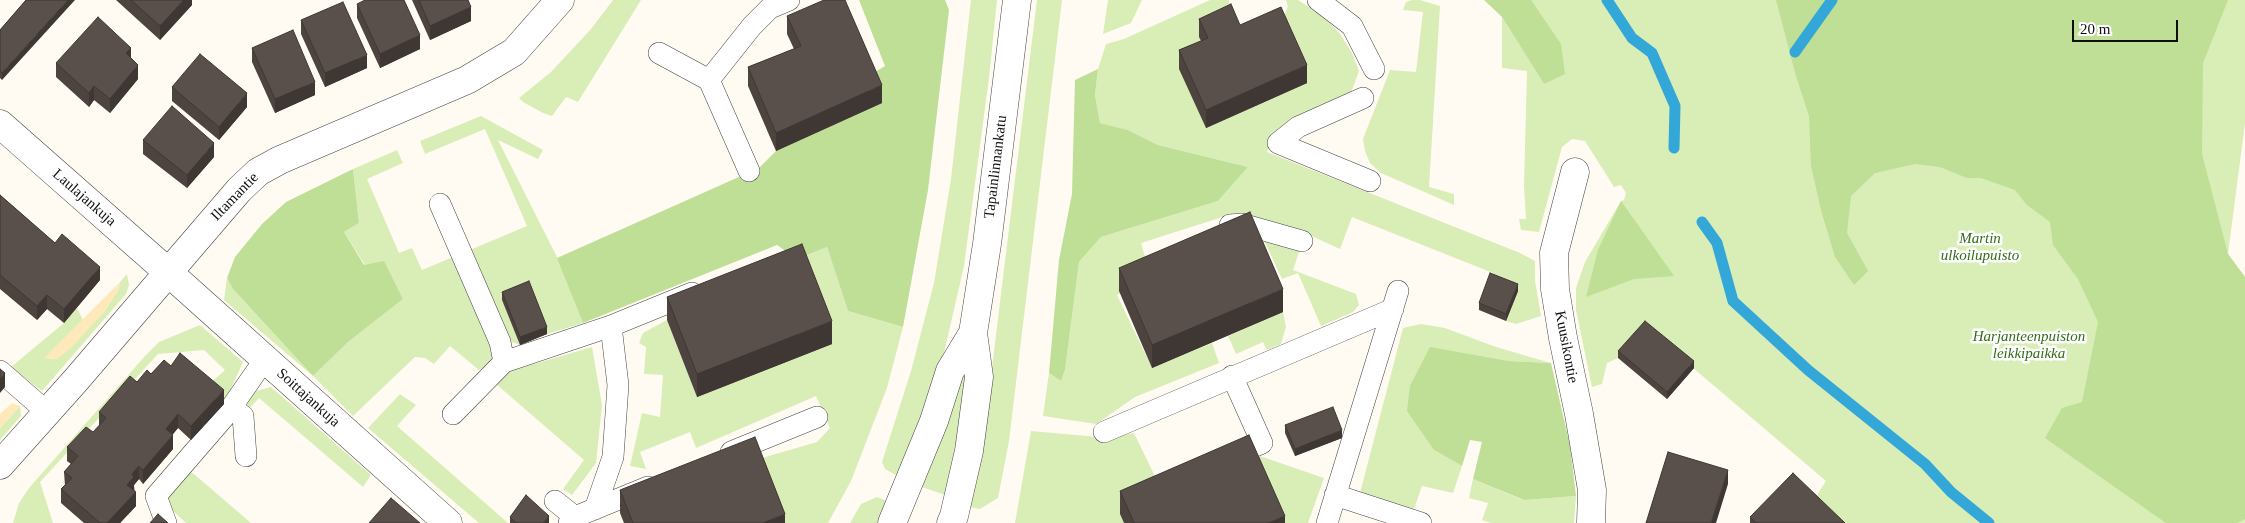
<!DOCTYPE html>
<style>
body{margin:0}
#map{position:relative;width:2245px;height:523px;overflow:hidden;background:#fffbf2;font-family:Georgia,serif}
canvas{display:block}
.scale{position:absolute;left:2072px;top:20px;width:106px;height:22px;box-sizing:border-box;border:2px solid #0f0f0f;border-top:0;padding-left:6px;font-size:15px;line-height:18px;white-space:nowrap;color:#0f0f0f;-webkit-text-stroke:4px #fff;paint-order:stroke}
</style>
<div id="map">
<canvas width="2245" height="523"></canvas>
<div class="scale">20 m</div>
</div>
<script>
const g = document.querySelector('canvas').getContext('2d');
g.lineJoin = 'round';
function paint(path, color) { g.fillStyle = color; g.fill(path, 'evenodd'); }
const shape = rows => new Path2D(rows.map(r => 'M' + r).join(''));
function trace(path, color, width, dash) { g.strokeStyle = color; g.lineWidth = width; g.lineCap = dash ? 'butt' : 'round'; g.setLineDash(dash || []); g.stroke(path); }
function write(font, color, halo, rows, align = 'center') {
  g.font = font + ' Georgia,serif'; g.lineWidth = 5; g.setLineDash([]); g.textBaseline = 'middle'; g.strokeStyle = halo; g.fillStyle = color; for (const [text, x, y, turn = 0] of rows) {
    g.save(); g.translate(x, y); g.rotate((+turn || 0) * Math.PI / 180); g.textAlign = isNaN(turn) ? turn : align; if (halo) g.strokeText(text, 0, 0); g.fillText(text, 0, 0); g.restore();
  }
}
const green = shape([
 [613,0,641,0,578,102,566,97,552,116,543,113,523,102,519,98,551,72,591,29],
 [971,0,997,0,989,78,964,266,944,353,924,418,901,478,885,469,882,462,911,371,934,283,951,179],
 [1037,0,1062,0,1009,441,998,498,980,509,969,507,989,392],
 [1108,0,1142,0,1131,23,1103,34],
 [1210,0,1229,0,1231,23,1199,37,1208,56,1206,128,1306,83,1281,25,1288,6,1286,0,1298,0,1324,17,1340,34,1352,53,1359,71,1351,93,1275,131,1267,152,1520,253,1535,261,1535,281,1541,316,1516,324,1506,321,1517,291,1490,281,1493,273,1352,217,1340,249,1305,233,1235,213,1141,243,1151,278,1117,295,1152,368,1212,343,1219,363,1135,397,1096,424,1043,416,1049,373,1061,381,1065,370,1079,262,1101,237,1218,201,1248,167,1158,145,1128,130,1100,123,1095,95,1098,69,1106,44,1124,39],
 [1412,0,1420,0,1440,6,1429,187,1454,194,1454,205,1381,173,1370,163,1365,151,1363,139,1390,70,1416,72,1423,12,1403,10,1406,2],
 [1498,0,2245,0,2245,123,2228,254,2245,277,2245,523,1831,523,1817,495,1826,481,1646,328,1618,358,1607,363,1602,384,1592,387,1576,310,1576,288,1585,262,1621,201,1624,200,1626,193,1621,185,1614,187,1585,141,1572,139,1562,147,1539,232,1521,230,1519,219,1526,219,1524,186,1527,71,1502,68,1502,17,1544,84,1551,80],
 [481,116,543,150,538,159,498,140,559,261,583,323,547,334,529,289,502,300,520,345,509,341,470,250,527,226,485,129,425,154,420,141],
 [397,150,403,163,367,179,399,253,412,248,422,270,453,257,492,344,493,356,491,363,479,370,450,346,434,364,425,358,415,357,353,416,313,376,224,300,227,278,233,289,313,376,348,342,403,299,384,262,365,265,344,232,359,223,353,169],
 [1263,238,1300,249,1293,270,1356,294,1359,305,1353,312,1321,326,1298,273,1282,279],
 [827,247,848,311,903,327,887,388,851,481,828,523,780,523,755,460,817,442,830,428,816,396,696,448,690,432,640,452,646,469,630,466,642,413,660,417,663,375,644,374,646,347,639,343,643,333,667,320,697,397,797,259],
 [127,274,129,285,126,294,42,391,11,367,64,323,77,308,83,320,45,358,57,359,104,312,118,290,120,282],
 [1283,312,1286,327,1281,344,1267,350,1263,342,1236,354,1228,336],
 [1421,324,1445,328,1496,347,1551,363,1508,361,1434,450,1462,466,1453,493,1422,486,1414,509,1360,493,1403,328],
 [200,325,243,362,224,404,205,388,225,370,204,350,158,354,40,482,53,523,13,523,19,503,29,488,145,356,159,342],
 [592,347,602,405,596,463,572,495,563,489,584,460,496,384,507,372],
 [965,371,969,375,961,434,945,495,922,487,941,440],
 [271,387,371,475,363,487,259,398,248,410,247,401,256,391],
 [400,394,416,405,397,426,508,523,479,523,368,428],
 [20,406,21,416,0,440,0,428],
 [1031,431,1110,438,1134,433,1164,495,1120,514,1124,523,1015,523],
 [1257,455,1324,478,1308,523,1278,523],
 [190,472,194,474,251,523,186,523,171,509,168,498],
 [1473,479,1523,500,1576,496,1574,523,1491,523,1482,520,1488,503,1469,498],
 [877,497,889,502,880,523,850,523,861,504]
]);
const forest = shape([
 [859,0,945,0,949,10,928,190,903,327,848,311,827,247,797,259,777,245,583,323,557,258,759,168,776,151,882,103,870,75,885,66],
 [1484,0,1531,0,1561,44,1565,74,1544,84,1502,17],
 [1776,0,2228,0,2203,63,2202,154,2228,254,2245,277,2245,519,2237,523,2166,523,2045,438,2062,408,2082,402,2098,322,2078,279,2053,245,2050,222,2027,205,2015,190,1981,178,1967,178,1940,167,1915,164,1875,173,1851,196,1847,233,1868,271,1854,285,1835,257,1821,210,1811,166,1809,116,1796,76],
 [1098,69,1095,95,1100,123,1128,130,1158,145,1248,167,1218,201,1101,237,1079,262,1065,370,1061,381,1049,373,1059,260,1072,194,1075,80],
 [353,169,359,223,344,232,364,265,384,261,403,299,348,342,313,376,233,289,227,278,235,257,262,224,286,202],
 [1621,201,1674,276,1634,279,1586,297,1598,250],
 [1430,347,1508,361,1551,363,1570,446,1576,496,1524,500,1473,479,1482,442,1470,440,1462,466,1434,450,1407,411,1410,386]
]);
const sand = shape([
 [120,282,118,290,104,312,71,348,57,359,44,358],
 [12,403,20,406,0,428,0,414]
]);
const stream = shape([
 [1607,0,1632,38,1652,53,1675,106,1674,148],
 [1795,52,1832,0],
 [1702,222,1717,243,1733,301,1808,370,1925,464,1951,492,1989,523]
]);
const service = shape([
 [1318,0,1352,26,1374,69],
 [659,53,709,80],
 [1363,98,1298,127,1278,143,1370,181],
 [749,171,709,80,752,26,770,8,789,0],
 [440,204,500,342,504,362],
 [1230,225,1242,224,1302,241],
 [611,326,692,293],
 [0,371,47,412],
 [231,407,243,416,246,456],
 [453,414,504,362,611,326,618,385,613,457,595,509],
 [1104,432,1393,309],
 [731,452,817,417],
 [1229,457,1262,443,1232,376],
 [1335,495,1421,523],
 [555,501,575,517],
 [166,523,156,496,226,415,265,359],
 [569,523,575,517,648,487],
 [1327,523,1398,291]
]);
const minor = shape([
 [0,124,168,272,448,523],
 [1575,172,1554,253,1555,289,1563,338,1579,414,1592,490,1591,523],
 [0,465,76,380,239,190,258,172,280,160,467,80,514,52,560,0]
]);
const tertiary = shape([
 [892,523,934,421,950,371,973,333],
 [951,523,954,516,969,451,979,377,973,333,987,244,1017,0]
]);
const wall = shape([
 [26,0,2,80,0,78,0,30],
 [116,0,192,0,192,5,160,40],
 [412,0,468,0,471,21,430,40],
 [357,4,420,49,380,68,357,18],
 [787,16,882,103,776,151,748,86,748,67,794,49,787,34],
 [1199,19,1240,25,1307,83,1206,128,1179,69,1179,50,1201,41,1199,37],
 [301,20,367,68,325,87,301,34],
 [252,48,315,95,275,113,252,62],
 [131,58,138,79,110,113,94,100,89,107,56,77,56,63],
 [172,87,247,107,219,140,172,101],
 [143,140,214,157,187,188,143,154],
 [0,195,55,243,100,280,64,323,47,309,37,320,0,289],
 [1119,268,1283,312,1152,368,1119,291],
 [1518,291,1506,321,1479,310,1479,303],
 [502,292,547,334,520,345,502,300],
 [667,297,832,344,697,397,667,320],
 [1618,351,1694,368,1667,399,1618,358],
 [151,374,224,404,191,440,178,428,172,435,173,449,143,484,139,479,134,485,136,506,120,523,84,523,61,503,61,489,65,486,64,472,71,464,67,461,67,447,93,432,99,426,99,412,137,382],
 [1285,425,1342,438,1295,456,1285,433],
 [620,490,785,523,624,523,620,513],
 [1120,491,1285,523,1124,523,1120,514],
 [510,517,549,523,510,523],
 [1750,517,1845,523,1750,523]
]);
const shadedWall = shape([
 [68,0,75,0,2,80,2,73],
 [184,0,192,0,192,5,160,40,160,26],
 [471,7,471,21,430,40,430,26],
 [420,35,420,49,380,68,380,54],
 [131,48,131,61,126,53],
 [367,55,367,68,325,87,325,73],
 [138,65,138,79,110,113,110,99],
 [1307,65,1307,83,1206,128,1206,110],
 [315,82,315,95,275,113,275,99],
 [882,85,882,103,776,151,776,133],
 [94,86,94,100,89,107,89,93],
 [247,93,247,107,219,140,219,127],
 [214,143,214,157,187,188,187,175],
 [100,267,100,280,64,323,64,309],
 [1518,284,1518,291,1506,321,1506,314],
 [1283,289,1283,312,1152,368,1152,345],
 [47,295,47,309,37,320,37,306],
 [832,321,832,344,697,397,697,374],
 [547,327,547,334,520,345,520,337],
 [1694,361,1694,368,1667,399,1667,392],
 [5,373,5,387,0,393,0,379],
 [224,390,224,404,191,440,191,426],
 [178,414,178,428,166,443,166,429],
 [1342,430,1342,438,1295,456,1295,449],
 [173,435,173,449,143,484,143,470],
 [139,466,139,479,134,485,134,491,127,485,132,474],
 [1728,470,1728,484,1716,523,1711,523],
 [136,492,136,506,120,523,107,523],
 [785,514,785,523,763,523],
 [549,516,549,523,543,523],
 [1285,516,1285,523,1268,523]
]);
const building = shape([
 [26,0,68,0,2,73,0,71,0,30,26,0],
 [131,0,184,0,160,26,131,0],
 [365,0,404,0,420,35,380,54,357,4,365,0],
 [419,0,468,0,471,7,430,26,419,0],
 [824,0,845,0,882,85,776,133,748,67,801,46,787,16,824,0],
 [343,2,367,55,325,73,301,20,343,2],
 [1231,4,1240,25,1281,7,1307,65,1206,110,1179,50,1208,38,1199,19,1231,4],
 [98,17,131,48,126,53,138,65,110,99,94,86,89,93,56,63,98,17],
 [293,30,315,82,275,99,252,48,293,30],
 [200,54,247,93,219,127,172,87,200,54],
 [172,106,214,143,187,175,143,140,172,106],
 [0,195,55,243,62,234,100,267,64,309,47,295,37,306,0,275,0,195],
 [1250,212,1283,289,1152,345,1119,268,1250,212],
 [802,244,832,321,697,374,667,297,802,244],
 [1490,273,1518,284,1506,314,1479,303,1490,273],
 [529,281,547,327,520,337,502,292,529,281],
 [1645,321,1694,361,1667,392,1618,351,1645,321],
 [180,353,224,390,191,426,178,414,166,429,173,435,143,470,139,466,132,474,134,477,127,485,136,492,107,523,100,523,61,489,72,478,64,472,78,456,67,447,86,427,93,432,106,418,99,412,130,376,137,382,147,370,151,374,164,360,171,366,180,353],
 [0,369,5,373,0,379,0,369],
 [1333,407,1342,430,1295,449,1285,425,1333,407],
 [1249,435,1285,516,1268,523,1134,523,1120,491,1249,435],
 [755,437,785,514,763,523,633,523,620,490,755,437],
 [1668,452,1728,470,1711,523,1646,523,1668,452],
 [1793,473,1845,523,1756,523,1750,517,1793,473],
 [526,495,549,516,543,523,516,523,510,517,526,495],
 [391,498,420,523,369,523,391,498],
 [158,514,168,523,150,523,158,514]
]);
const streetNames = [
 ["Tapainlinnankatu",996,167,-83],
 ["Iltamantie",235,197,-46],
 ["Laulajankuja",84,198,41],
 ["Kuusikontie",1566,347,79],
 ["Soittajankuja",308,398,42]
];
const parkNames = [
 ["Martin",1980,239],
 ["ulkoilupuisto",1980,256],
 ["Harjanteenpuiston",2029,337],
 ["leikkipaikka",2029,354]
];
paint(green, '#d9edb7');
paint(forest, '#bedf95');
paint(sand, '#ffe9ba');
trace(stream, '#33a7d8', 11);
trace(service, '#424242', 22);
trace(minor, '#424242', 29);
trace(tertiary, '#424242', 29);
trace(service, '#fff', 21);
trace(minor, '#fff', 28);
trace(tertiary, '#fff', 28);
paint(wall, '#4d4440');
paint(shadedWall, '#3e3734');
paint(building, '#594f4b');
trace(building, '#3e3734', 1);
write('15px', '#0f0f0f', '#fff', streetNames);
write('italic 15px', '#336d19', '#fff', parkNames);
</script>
